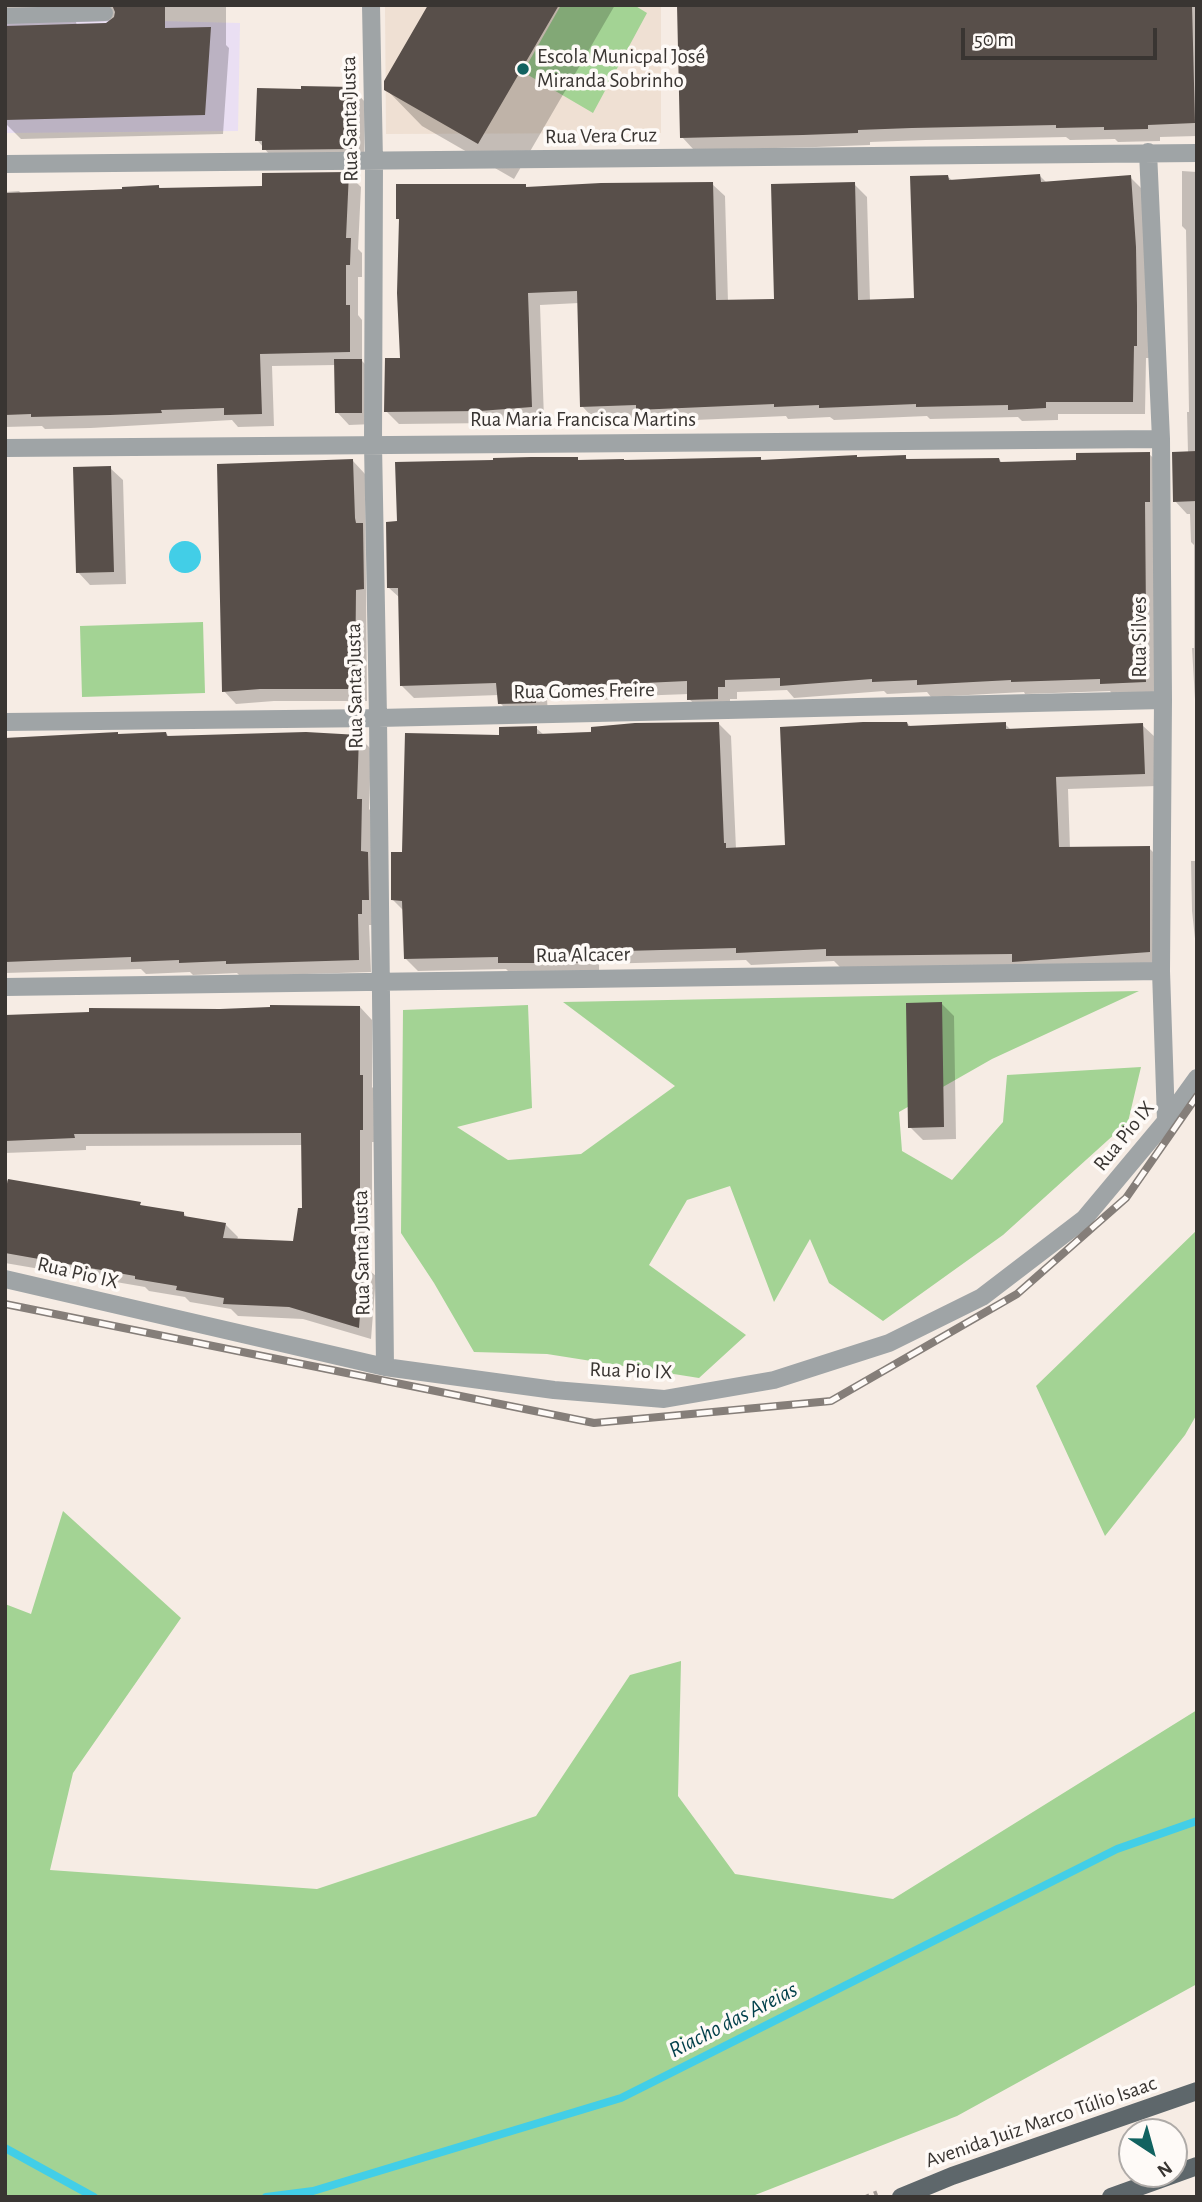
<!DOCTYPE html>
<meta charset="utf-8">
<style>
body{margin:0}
#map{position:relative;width:1202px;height:2202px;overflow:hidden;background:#f6ece4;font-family:"Alegreya Sans",sans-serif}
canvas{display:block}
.frame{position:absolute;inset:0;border:7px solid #393532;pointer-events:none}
.north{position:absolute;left:1118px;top:2118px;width:70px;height:70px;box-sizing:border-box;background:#fefaf7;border:2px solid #afaba8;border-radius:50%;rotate:144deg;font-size:19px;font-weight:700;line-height:28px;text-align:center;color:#393532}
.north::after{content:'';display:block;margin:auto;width:24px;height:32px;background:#116260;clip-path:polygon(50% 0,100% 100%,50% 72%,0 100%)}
.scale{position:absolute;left:961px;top:28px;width:196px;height:32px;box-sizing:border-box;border:4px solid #393532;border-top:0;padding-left:9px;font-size:21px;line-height:24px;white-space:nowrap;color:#393532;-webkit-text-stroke:5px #fefaf7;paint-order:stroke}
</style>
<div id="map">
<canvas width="1202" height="2202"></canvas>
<div class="frame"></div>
<div class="north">N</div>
<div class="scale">50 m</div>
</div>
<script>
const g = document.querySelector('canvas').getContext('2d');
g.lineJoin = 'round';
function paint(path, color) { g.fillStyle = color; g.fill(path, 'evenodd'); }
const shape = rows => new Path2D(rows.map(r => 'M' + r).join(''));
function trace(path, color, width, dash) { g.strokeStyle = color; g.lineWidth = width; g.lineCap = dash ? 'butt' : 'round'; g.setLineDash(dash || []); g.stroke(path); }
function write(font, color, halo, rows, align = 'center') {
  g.font = font + ' "Alegreya Sans",sans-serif'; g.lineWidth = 7; g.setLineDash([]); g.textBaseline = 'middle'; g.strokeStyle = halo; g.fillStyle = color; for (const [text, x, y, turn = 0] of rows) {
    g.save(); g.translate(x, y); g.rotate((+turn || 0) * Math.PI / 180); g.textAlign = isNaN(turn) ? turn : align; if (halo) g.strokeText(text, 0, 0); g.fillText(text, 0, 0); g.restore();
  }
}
const built = shape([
 [385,5,661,5,661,133,386,134]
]);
const industrial = shape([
 [5,17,240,23,238,131,5,133]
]);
const green = shape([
 [561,5,634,5,647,13,593,113,523,72],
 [203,622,205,693,82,697,80,626],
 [1139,991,992,1059,899,1112,902,1151,952,1180,1003,1122,1007,1075,1141,1067,1128,1122,1003,1235,883,1321,829,1283,810,1239,774,1302,730,1186,687,1200,649,1265,746,1335,699,1378,547,1354,474,1352,434,1283,401,1233,403,1010,528,1005,532,1108,457,1127,508,1160,581,1154,675,1086,563,1002],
 [1197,1230,1197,1414,1185,1435,1105,1536,1036,1386],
 [63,1511,181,1618,73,1773,50,1870,317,1889,536,1816,630,1675,681,1661,678,1796,735,1874,893,1899,1197,1710,1197,1984,957,2116,750,2197,5,2197,5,1604,31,1614]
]);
const water = shape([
 '169 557a16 16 0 1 1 32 0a16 16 0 1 1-32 0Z'
]);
const shadow = shape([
 [5,5,226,5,226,45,229,48,223,134,21,139,5,123],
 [112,21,106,25,77,26,76,22],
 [430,5,615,5,514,179,422,126,386,89],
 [679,5,1197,5,1197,136,1160,137,1160,141,1118,142,1115,139,1070,140,1066,137,926,140,870,142,870,145,816,147,694,150,682,137],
 [353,89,365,102,364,161,276,162,257,140],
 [1182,171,1197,172,1197,734,1192,648,1194,648,1194,545,1191,542,1190,514,1187,514,1175,501,1188,453,1187,412,1189,412,1186,230,1182,226],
 [348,174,361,187,358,249,362,253,362,277,358,277,358,315,362,320,362,361,374,373,374,424,349,425,337,412,336,365,272,366,274,426,238,427,232,420,91,428,45,429,42,426,5,427,5,192,19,191,22,194,123,191,159,187,161,189,264,188],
 [1040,176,1047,183,1130,177,1143,190,1149,358,1146,358,1145,414,1058,414,1058,420,1022,421,1018,417,930,419,927,416,834,420,830,417,788,419,786,416,650,422,646,417,594,419,582,406,579,303,540,305,544,419,494,423,399,424,386,411,402,359,401,221,398,218,525,186,528,188,712,184,725,196,728,302,776,300,854,184,867,197,870,301,915,299,948,177,953,181],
 [1149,454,1162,466,1158,694,1114,696,1110,691,1025,694,1024,692,931,697,927,692,887,694,884,691,794,698,787,690,737,692,737,699,730,699,730,711,702,711,689,699,689,694,635,696,635,698,599,700,596,697,547,699,548,715,513,716,500,703,499,695,414,698,401,685,400,598,389,588,398,523,577,458,580,462,760,458,763,461,905,457,909,461,999,459,1003,464,1078,462],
 [353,461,365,474,367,701,274,701,236,704,224,691],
 [110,468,123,480,126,584,90,585,78,572],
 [5,518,7,583,5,583],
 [718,723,731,736,736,849,787,846,907,723,911,727,1005,724,1011,730,1142,725,1155,737,1157,786,1068,789,1070,849,1149,848,1162,861,1162,964,841,968,834,961,751,965,746,960,599,964,599,975,512,975,506,969,418,971,405,958,404,911,393,900,404,854,501,736,536,728,544,735],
 [166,733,170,738,358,736,371,749,369,809,374,814,374,925,369,925,371,972,240,976,237,973,193,975,190,972,146,974,141,969,5,973,5,738],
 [1191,861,1197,861,1197,957,1192,911],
 [942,1004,954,1016,956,1139,923,1140,910,1127],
 [360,1007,372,1020,372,1087,375,1090,375,1142,372,1142,372,1205,366,1205,370,1271,376,1276,371,1339,303,1319,238,1316,231,1309,190,1302,185,1297,149,1291,145,1287,5,1263,5,1180,184,1214,189,1219,225,1224,238,1237,237,1240,294,1243,304,1210,303,1145,86,1146,86,1150,5,1153,5,1017]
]);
const stream = shape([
 [5,2148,94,2197],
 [266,2197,313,2191,621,2098,1117,1849,1197,1821]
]);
const building = shape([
 [112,5,165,5,165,28,211,27,205,115,5,120,5,26,106,23,114,17,115,12],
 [428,5,559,5,478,144,384,90,384,81],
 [677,5,1192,5,1195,123,1148,125,1148,129,1104,130,1104,127,1056,128,1056,125,912,128,858,130,858,133,803,135,680,138],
 [301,86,353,87,352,149,262,150,262,141,255,141,257,88,301,89],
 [349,172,346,238,351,238,350,265,346,265,346,305,350,305,350,352,260,354,262,414,224,415,224,408,161,410,162,413,110,415,31,417,31,414,5,415,5,193,122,189,122,187,159,185,159,188,262,186,262,173],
 [1040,174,1041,182,1131,175,1136,247,1137,306,1137,346,1134,346,1133,402,1046,402,1046,408,1008,410,1008,405,916,407,916,404,819,408,819,405,774,407,774,404,636,410,636,405,580,407,577,291,528,293,532,407,480,411,384,412,385,358,400,358,397,293,399,219,396,219,396,184,526,184,526,187,601,183,713,182,716,300,774,299,771,184,855,182,858,300,914,298,910,176,948,175,949,180],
 [334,359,362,359,362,413,335,413],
 [1197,451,1197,501,1173,502,1172,452],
 [1150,452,1150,502,1145,502,1146,616,1144,616,1146,682,1100,684,1100,679,1011,682,1011,680,917,685,917,680,872,682,872,679,780,686,780,678,725,680,725,687,718,687,718,699,687,700,687,681,623,684,623,686,585,688,585,685,535,687,536,703,498,704,496,683,400,686,398,588,387,588,386,522,397,521,395,462,493,460,493,458,531,457,578,457,578,460,624,459,624,460,761,457,761,460,857,455,857,457,906,455,906,459,999,458,1000,462,1076,460,1076,453],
 [353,459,355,518,356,523,363,523,364,589,356,590,355,689,260,689,222,692,217,464],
 [111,466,114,572,76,573,73,467],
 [719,722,724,843,726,843,726,848,785,845,780,727,863,722,907,722,908,726,1006,722,1006,729,1143,723,1145,774,1056,777,1059,847,1150,846,1150,952,1012,962,1012,954,826,956,826,949,736,953,736,948,587,952,587,963,498,963,498,957,404,959,402,901,391,900,391,852,402,852,405,733,499,735,499,727,537,726,537,734,591,732,591,727,635,723],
 [118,732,118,734,166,732,167,736,306,732,359,735,357,799,362,799,361,851,368,852,369,900,362,900,362,914,358,914,359,960,226,964,226,961,179,963,179,960,131,962,131,957,5,962,5,738],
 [942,1002,944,1127,908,1128,906,1003],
 [270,1005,360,1006,360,1075,363,1075,363,1130,360,1130,360,1193,355,1193,359,1262,364,1262,359,1328,289,1307,223,1304,224,1298,176,1290,177,1286,135,1279,135,1276,5,1253,5,1193,8,1179,141,1202,140,1205,184,1212,184,1216,226,1223,223,1238,293,1241,298,1208,302,1208,301,1133,74,1134,75,1138,5,1141,5,1015,89,1012,89,1008,220,1009,270,1007]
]);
const path = shape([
 [866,2197,881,2191]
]);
const service = shape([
 [5,16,105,13]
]);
const minor = shape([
 [371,5,374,162,373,444,378,718,385,1367],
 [1148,152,1161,439,1163,700,1161,971,1166,1121],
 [5,164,1197,153],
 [5,448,1161,439],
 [5,722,378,718,1163,700],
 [5,987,1161,971],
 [5,1279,385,1367,554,1390,664,1399,774,1380,889,1343,982,1297,1084,1219,1166,1121,1197,1078]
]);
const primary = shape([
 [901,2197,952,2176,1197,2091],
 [1111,2197,1197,2166]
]);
const rail = shape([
 [5,1304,594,1423,831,1401,1017,1294,1126,1198,1197,1096]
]);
const markers = [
 [523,69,7,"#116260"]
];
const poiNames = [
 ["Escola Municpal José",537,57],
 ["Miranda Sobrinho",537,81]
];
const streetNames = [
 ["Rua Santa Justa",350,119,-91],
 ["Rua Vera Cruz",601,136,-1],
 ["Rua Maria Francisca Martins",583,420],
 ["Rua Silves",1140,637,-90],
 ["Rua Santa Justa",355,686,-91],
 ["Rua Gomes Freire",584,691,-1],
 ["Rua Alcacer",583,955,-1],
 ["Rua Pio IX",1124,1136,-51],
 ["Rua Santa Justa",362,1253,-91],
 ["Rua Pio IX",78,1273,13],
 ["Rua Pio IX",631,1371,2],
 ["Avenida Juiz Marco Túlio Isaac",1041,2122,-19]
];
const waterNames = [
 ["Riacho das Areias",733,2020,-27]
];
paint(built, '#efe0d3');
paint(industrial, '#eadff3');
paint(green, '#a3d394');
paint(water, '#42cee7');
paint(shadow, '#0003');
trace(stream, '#42cee7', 8);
paint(building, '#584f4a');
trace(path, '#a19994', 4.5, [3.5, 5]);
trace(service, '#9fa4a6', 16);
trace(minor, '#9fa4a6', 18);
trace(primary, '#5e676b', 18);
trace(rail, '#857e79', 8);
trace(rail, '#fefaf7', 5, [16]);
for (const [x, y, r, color] of markers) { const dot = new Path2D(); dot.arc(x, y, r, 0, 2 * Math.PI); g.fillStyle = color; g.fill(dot); trace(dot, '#fefaf7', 2.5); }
write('21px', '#393532', '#fefaf7', poiNames, 'left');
write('21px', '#393532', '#fefaf7', streetNames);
write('italic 23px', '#003f4a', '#fefaf7', waterNames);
</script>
